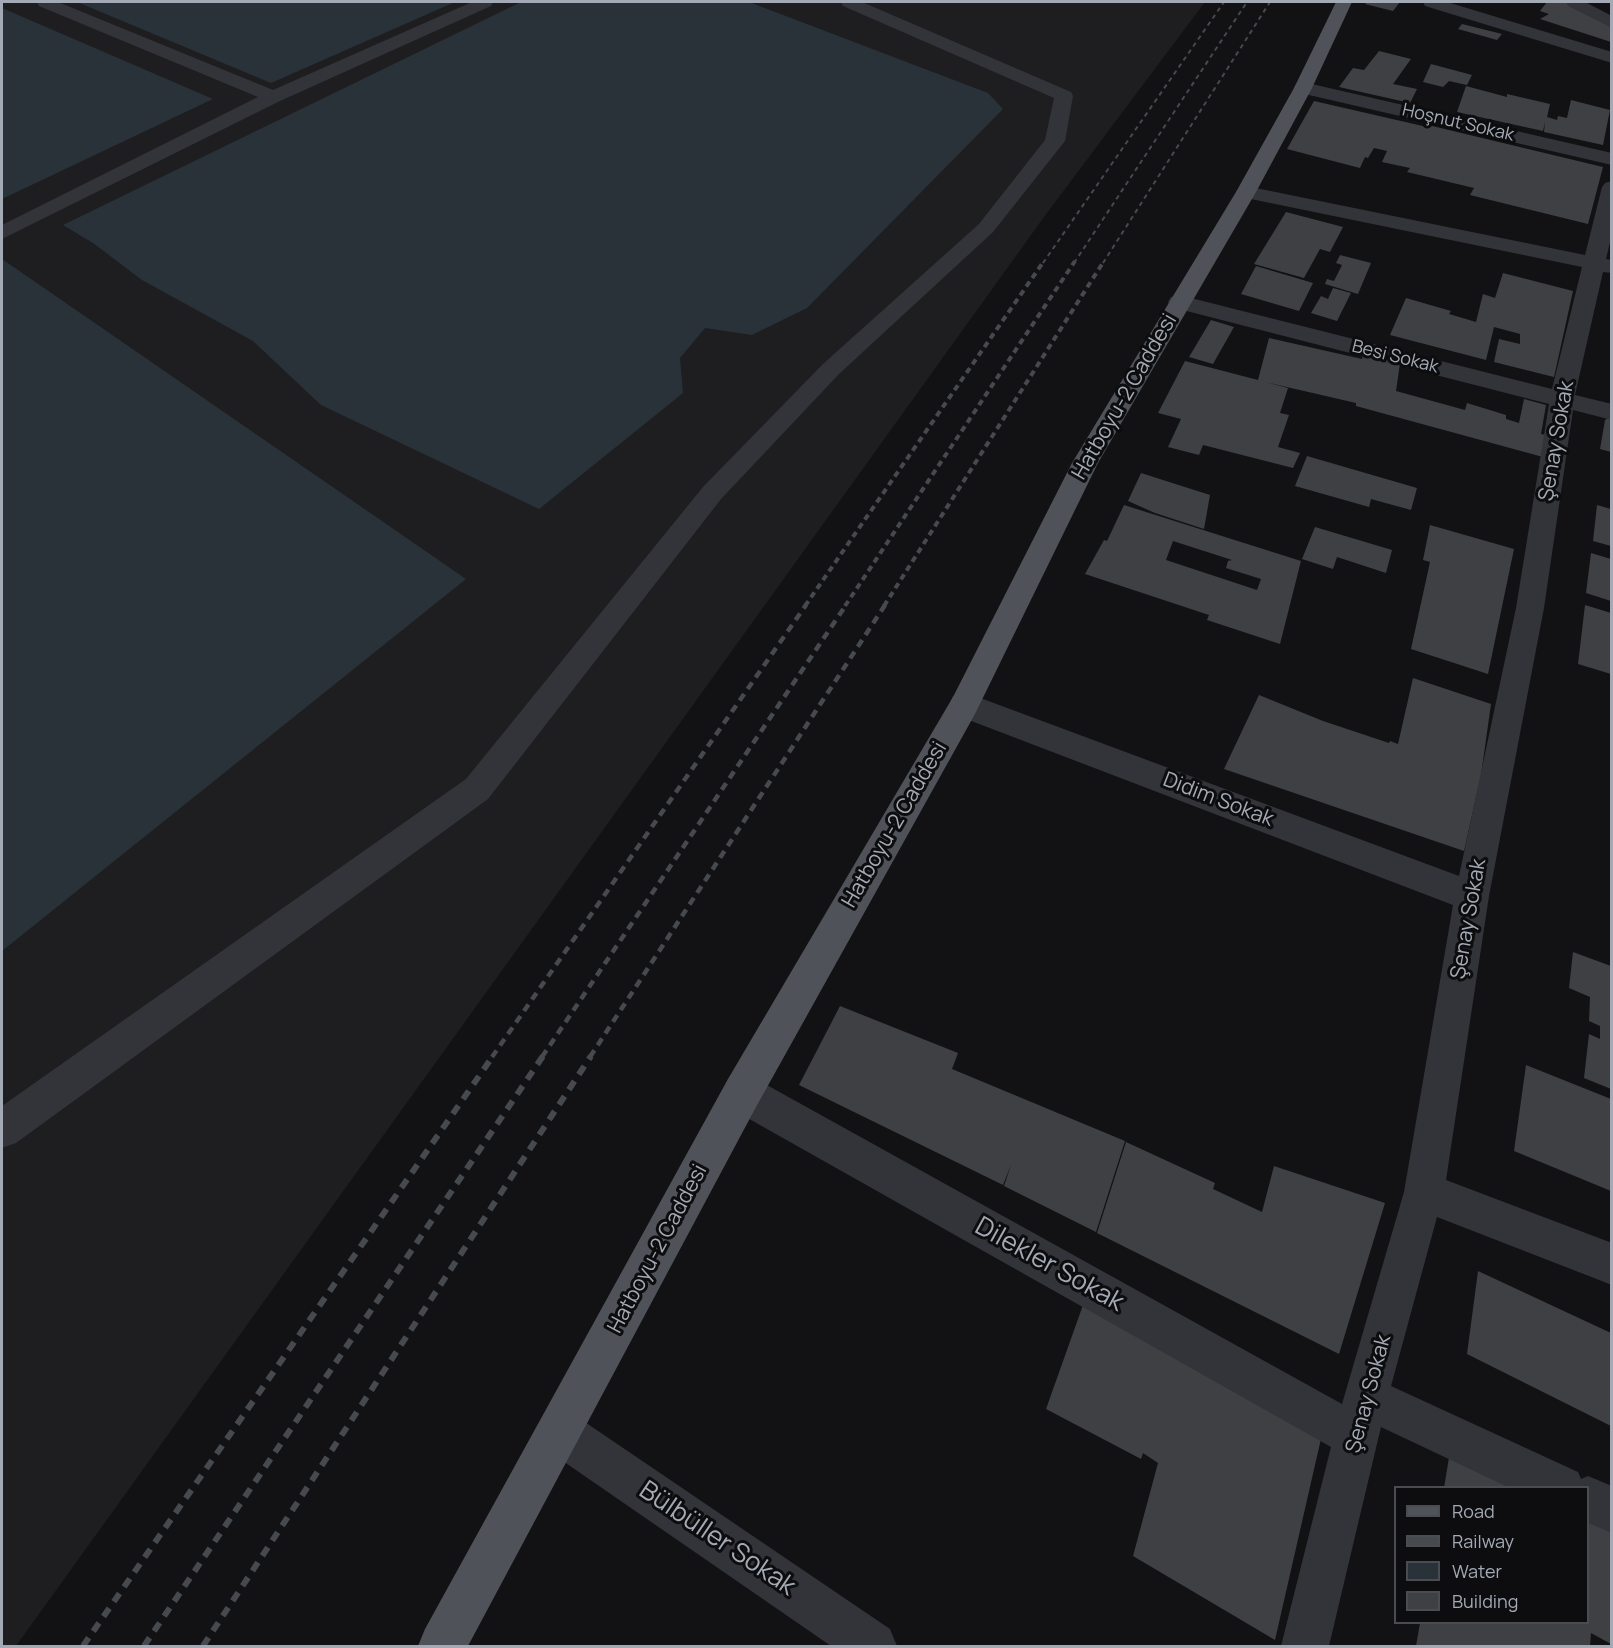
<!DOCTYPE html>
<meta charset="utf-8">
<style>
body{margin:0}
#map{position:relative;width:1613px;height:1648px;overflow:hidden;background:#121214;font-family:Manrope,sans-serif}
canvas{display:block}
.frame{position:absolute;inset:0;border:3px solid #a3aab5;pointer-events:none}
.legend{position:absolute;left:1394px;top:1486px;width:195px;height:138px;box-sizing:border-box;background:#0d0d0f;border:2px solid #494c51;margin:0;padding:8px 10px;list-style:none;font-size:18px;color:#a3aab5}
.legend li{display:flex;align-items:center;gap:12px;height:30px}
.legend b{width:30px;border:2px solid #494c51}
</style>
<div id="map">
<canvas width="1613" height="1648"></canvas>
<div class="frame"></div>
<ul class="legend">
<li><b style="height:8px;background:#4f5258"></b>Road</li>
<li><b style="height:8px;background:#46494e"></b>Railway</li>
<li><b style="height:16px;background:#283238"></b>Water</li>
<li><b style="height:16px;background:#3e4044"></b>Building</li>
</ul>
</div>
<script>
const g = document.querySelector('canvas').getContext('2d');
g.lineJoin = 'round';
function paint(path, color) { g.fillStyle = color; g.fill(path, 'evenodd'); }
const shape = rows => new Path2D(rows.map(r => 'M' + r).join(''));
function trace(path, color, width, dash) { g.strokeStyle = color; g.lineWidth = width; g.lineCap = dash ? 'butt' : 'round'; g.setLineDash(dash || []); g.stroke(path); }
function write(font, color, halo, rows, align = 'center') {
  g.font = font + ' Manrope,sans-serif'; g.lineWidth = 6; g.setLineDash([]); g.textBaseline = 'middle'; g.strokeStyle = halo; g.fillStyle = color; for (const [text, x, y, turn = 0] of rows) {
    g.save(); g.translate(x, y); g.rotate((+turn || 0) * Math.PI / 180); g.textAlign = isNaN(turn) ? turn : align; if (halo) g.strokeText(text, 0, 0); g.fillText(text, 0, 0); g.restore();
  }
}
const built = shape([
 [2,2,1205,2,1044,217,16,1646,2,1646]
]);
const water = shape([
 [77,2,455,2,271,83],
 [521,2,749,2,988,93,1003,109,807,308,752,335,705,328,680,358,683,393,539,509,321,405,253,341,142,280,93,243,63,225],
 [2,8,213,99,2,199],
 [2,259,466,579,2,951]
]);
const building = shape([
 [1367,2,1400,2,1393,11,1365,4],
 [1547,2,1566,2,1611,27,1611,42,1540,19,1549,14,1540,11],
 [1462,24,1502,34,1497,40,1458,29],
 [1379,51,1411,59,1393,84,1417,89,1410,103,1339,87,1353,68,1364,70],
 [1431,64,1472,75,1467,85,1449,81,1443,87,1423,82],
 [1466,86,1507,97,1507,94,1550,104,1547,117,1557,120,1558,116,1567,118,1571,100,1610,110,1603,145,1544,132,1545,122,1543,131,1457,112],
 [1314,101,1427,127,1428,125,1603,167,1588,224,1470,195,1474,188,1407,172,1410,168,1382,162,1387,151,1374,148,1368,158,1365,157,1360,168,1287,149],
 [1286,212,1343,227,1330,252,1320,249,1304,278,1254,264],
 [1340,255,1371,263,1358,294,1325,284,1327,279,1334,281,1342,265,1336,263],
 [1256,266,1313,283,1299,311,1241,294],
 [1503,273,1573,291,1554,377,1494,362,1499,339,1520,344,1520,334,1494,327,1486,360,1390,335,1406,298,1451,311,1449,314,1476,322,1483,294,1495,298],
 [1333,288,1351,293,1337,321,1311,313,1321,296,1328,299],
 [1211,320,1234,327,1213,364,1189,357],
 [1269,338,1362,359,1363,354,1400,363,1396,391,1465,410,1467,403,1506,415,1506,419,1519,423,1524,399,1546,405,1541,434,1547,435,1543,457,1356,406,1356,403,1265,382,1288,388,1280,413,1289,415,1278,447,1300,453,1293,468,1203,445,1199,455,1168,447,1181,419,1158,413,1185,361,1258,380],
 [1608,418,1611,419,1611,452,1600,449,1605,420],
 [1307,456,1417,488,1411,510,1371,499,1369,507,1295,486],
 [1141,473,1210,495,1204,529,1155,513,1128,501],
 [1124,505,1301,561,1280,644,1207,620,1209,615,1085,574,1104,540,1107,541],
 [1173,541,1232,560,1228,561,1226,568,1261,579,1257,590,1166,560],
 [1597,505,1611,509,1611,546,1593,541],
 [1430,525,1514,549,1488,674,1411,649,1430,562,1423,560],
 [1315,527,1392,550,1386,573,1337,557,1333,569,1302,559],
 [1591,553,1611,559,1611,601,1586,593],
 [1585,605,1611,613,1611,674,1578,664],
 [1413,678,1491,704,1481,775,1464,851,1224,769,1259,695,1323,721,1389,743,1390,741,1398,744],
 [1573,952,1611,966,1611,1089,1584,1078,1589,1034,1600,1039,1600,1026,1589,1021,1590,997,1569,988],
 [840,1006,958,1053,952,1069,1125,1141,1096,1232,1004,1186,1011,1165,1003,1185,799,1085],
 [1526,1065,1611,1099,1611,1191,1514,1151],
 [1126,1142,1215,1183,1213,1189,1262,1212,1274,1166,1385,1203,1339,1354,1097,1233],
 [1478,1271,1611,1333,1611,1426,1467,1354],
 [1083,1305,1323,1430,1275,1640,1133,1556,1158,1463,1143,1453,1141,1459,1046,1409],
 [1452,1439,1548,1488,1444,1488],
 [1588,1507,1611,1519,1611,1644,1591,1633,1590,1646,1416,1646,1420,1623,1587,1623]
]);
const minor = shape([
 [37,2,58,2,273,90,472,2,493,2,491,6,280,101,2,239,2,225,258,97,39,6,37,2],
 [841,2,862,2,1071,92,1073,96,1065,141,993,232,839,374,721,499,488,799,16,1143,2,1148,2,1106,466,779,703,487,823,364,979,224,1045,140,1054,98,843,6,841,2],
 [1423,2,1447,2,1612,52,1612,63,1425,6,1423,2],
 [1566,2,1585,2,1612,16,1612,28,1568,6,1566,2],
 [1303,82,1612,153,1612,165,1296,92,1294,88,1296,84,1303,82],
 [1612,181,1612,234,1606,259,1612,260,1612,273,1603,272,1575,395,1612,404,1612,420,1573,410,1544,608,1489,896,1446,1180,1612,1243,1612,1285,1437,1217,1391,1386,1578,1472,1581,1479,1588,1476,1612,1486,1612,1533,1588,1523,1588,1488,1510,1488,1381,1427,1329,1646,1281,1646,1331,1447,728,1107,723,1093,728,1079,742,1074,756,1079,1342,1404,1404,1192,1453,905,953,714,949,705,953,696,964,693,975,696,1459,876,1516,608,1549,404,1171,307,1168,302,1171,297,1179,295,1552,389,1582,267,1246,198,1239,196,1236,192,1239,188,1246,186,1585,255,1602,187,1605,183,1612,181],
 [560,1409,576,1416,890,1629,897,1646,831,1646,544,1448,537,1432,544,1416,560,1409]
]);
const major = shape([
 [1336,2,1352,2,1312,88,1256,192,1098,463,975,714,756,1107,468,1646,418,1646,425,1629,728,1079,953,697,1072,463,1236,192,1294,88,1336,2]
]);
const railFar3 = shape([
 [1043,263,1224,2],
 [1074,263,1247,2],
 [1103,263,1270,2]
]);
const railFar2 = shape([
 [805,606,1044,261],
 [845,606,1075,261],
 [884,606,1104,261]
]);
const railFar1 = shape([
 [492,1057,806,605],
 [542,1057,846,605],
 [590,1057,885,605]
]);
const rail = shape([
 [83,1646,493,1056],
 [144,1646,543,1056],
 [203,1646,591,1056]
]);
const farStreetnames = [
 ["Hoşnut Sokak",1458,123,13],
 ["Besi Sokak",1395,357,14]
];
const streetNames = [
 ["Hatboyu-2 Caddesi",1125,397,-60],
 ["Şenay Sokak",1557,441,-80],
 ["Didim Sokak",1218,800,21],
 ["Hatboyu-2 Caddesi",895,825,-60],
 ["Şenay Sokak",1469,919,-80],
 ["Hatboyu-2 Caddesi",658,1249,-62],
 ["Şenay Sokak",1369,1394,-75]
];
const nearStreetnames = [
 ["Dilekler Sokak",1049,1265,29],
 ["Bülbüller Sokak",717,1539,34]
];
paint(built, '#1e1e21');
paint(water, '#283238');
paint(building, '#3e4044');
paint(minor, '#333439');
paint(major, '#4f5258');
trace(railFar3, '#46494e', 2, [4.5, 4]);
trace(railFar2, '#46494e', 4, [6, 4.5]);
trace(railFar1, '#46494e', 4.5, [8, 6]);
trace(rail, '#46494e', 6, [10, 8]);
write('18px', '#a3aab5', '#0d0d0f', farStreetnames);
write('21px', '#a3aab5', '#0d0d0f', streetNames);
write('26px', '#a3aab5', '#0d0d0f', nearStreetnames);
</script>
